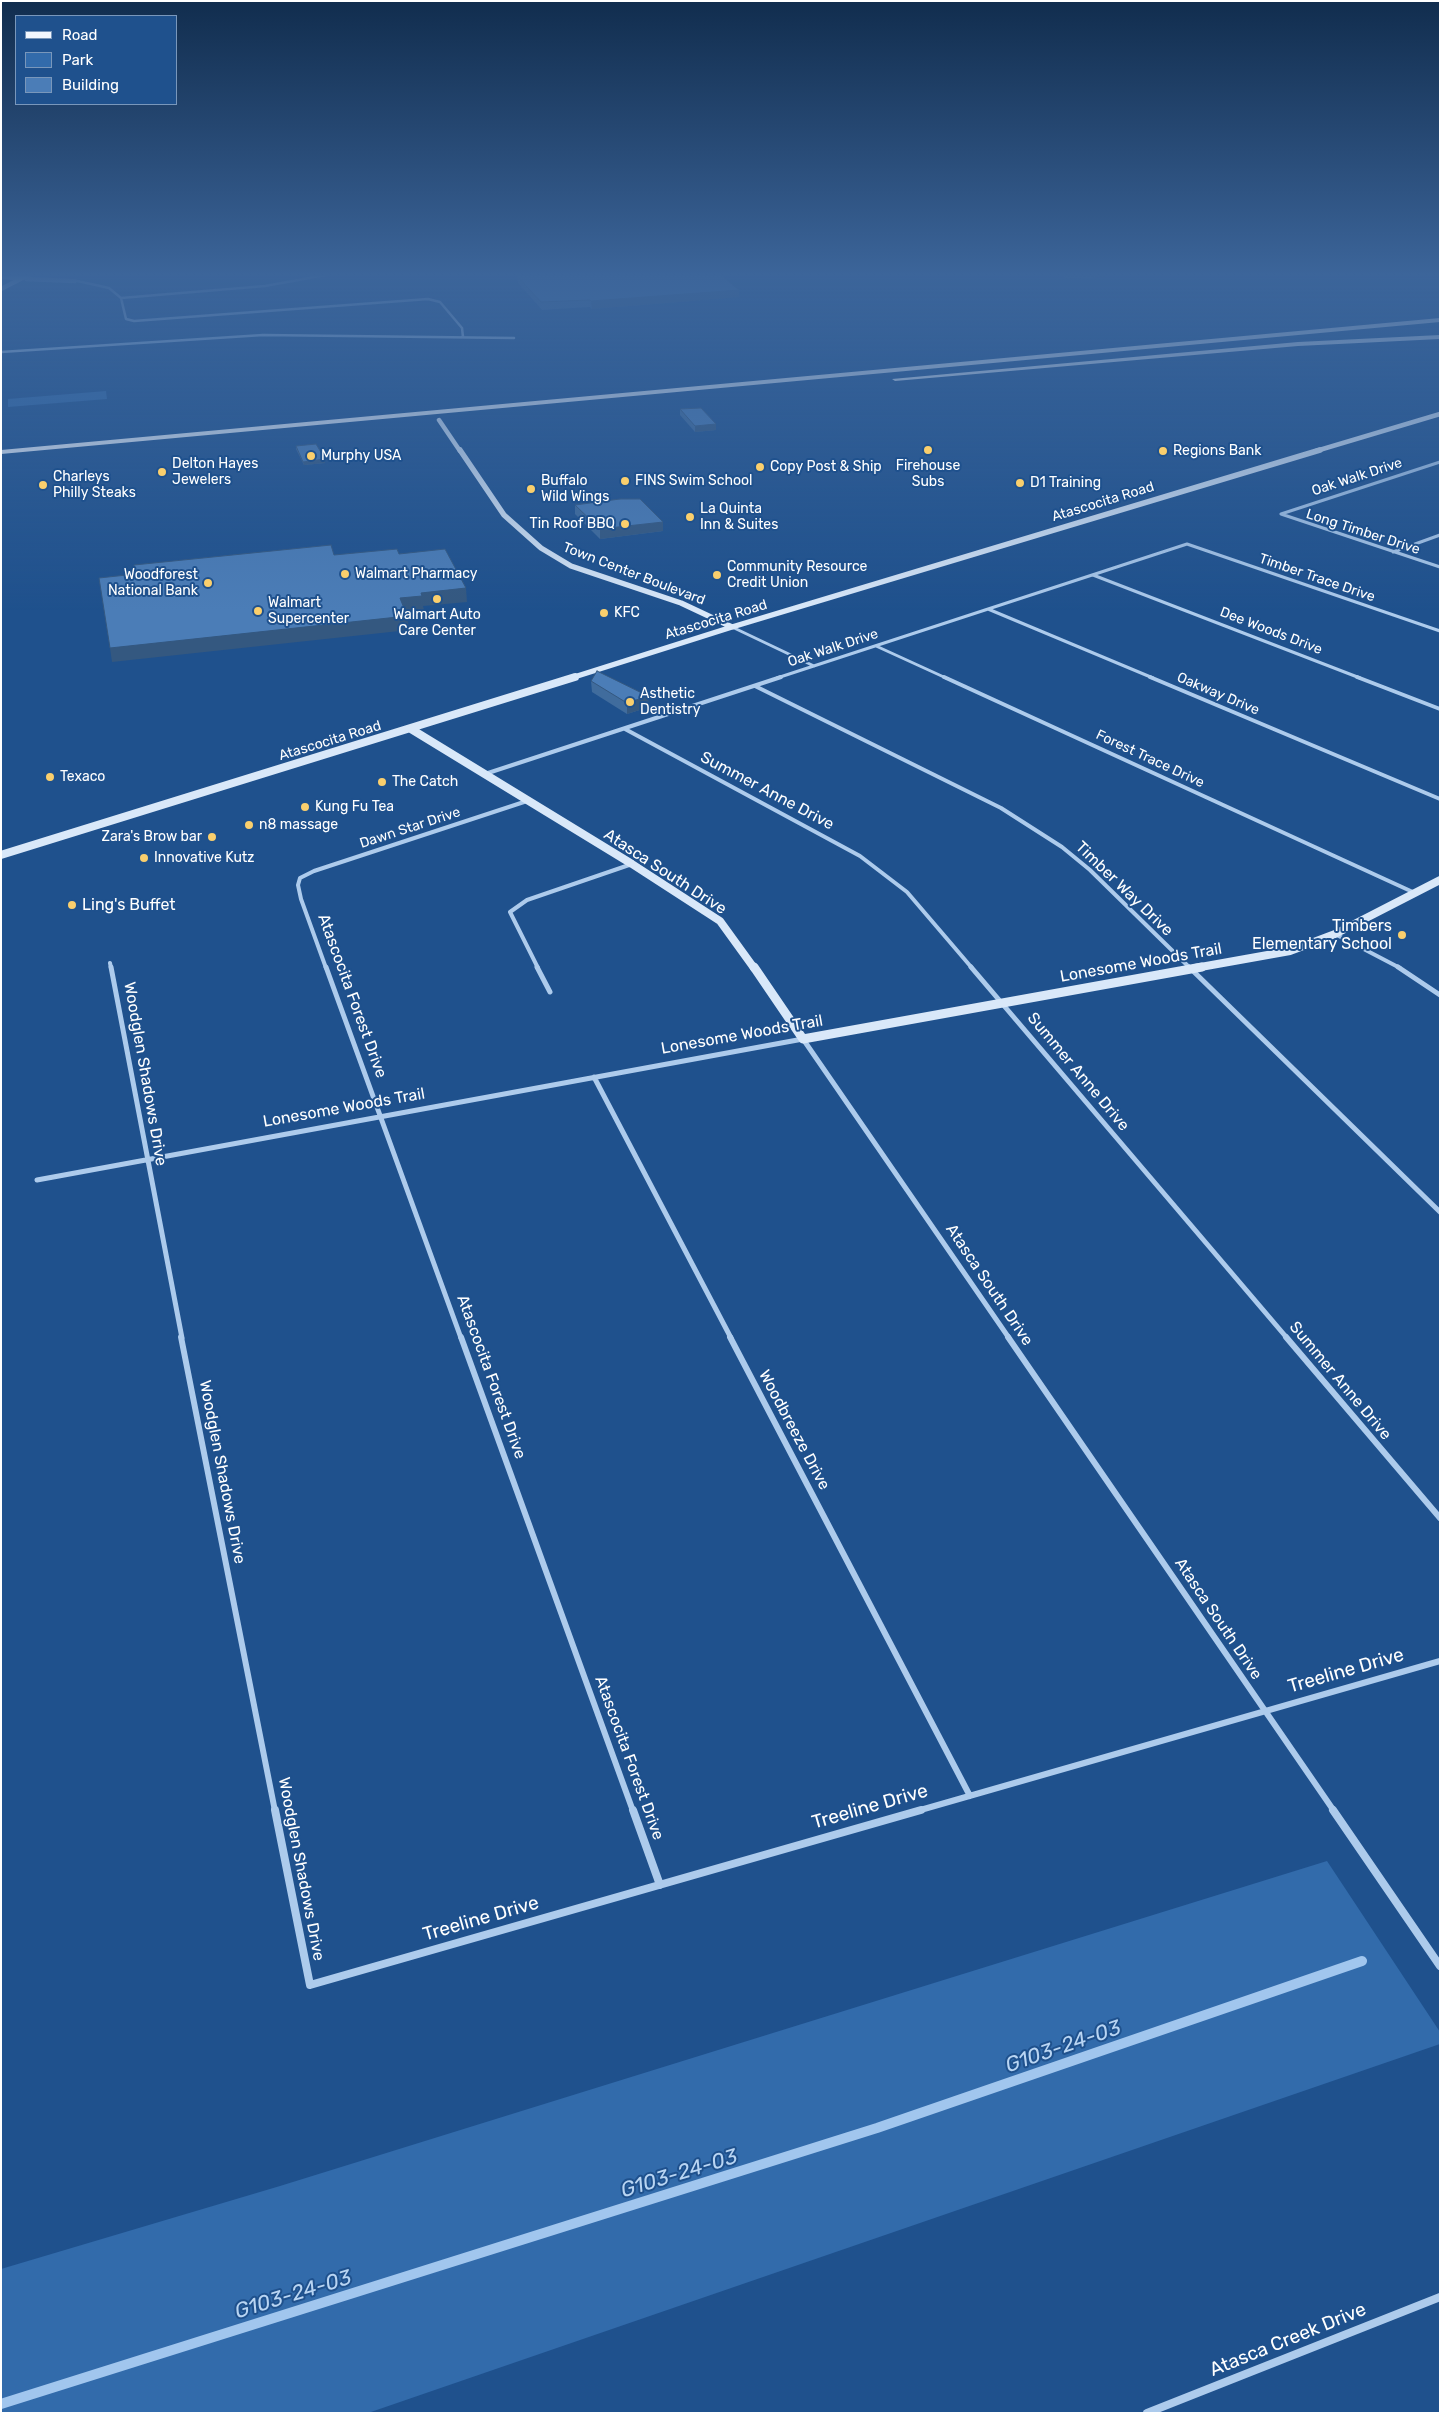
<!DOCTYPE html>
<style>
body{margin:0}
#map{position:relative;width:1441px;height:2414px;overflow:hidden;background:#1f518d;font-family:Rubik,sans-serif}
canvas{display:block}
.frame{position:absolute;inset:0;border:2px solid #fff;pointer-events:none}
.legend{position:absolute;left:15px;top:15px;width:162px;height:90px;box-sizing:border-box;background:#1f518d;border:1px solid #7997bb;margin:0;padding:6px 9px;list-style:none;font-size:15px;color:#fff}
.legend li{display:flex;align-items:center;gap:10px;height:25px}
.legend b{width:25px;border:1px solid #7997bb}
</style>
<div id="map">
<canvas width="1441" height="2414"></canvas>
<div class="frame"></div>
<ul class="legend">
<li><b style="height:6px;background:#f3f8ff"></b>Road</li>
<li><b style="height:14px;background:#326bab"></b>Park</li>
<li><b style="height:14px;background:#4b7db7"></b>Building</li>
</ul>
</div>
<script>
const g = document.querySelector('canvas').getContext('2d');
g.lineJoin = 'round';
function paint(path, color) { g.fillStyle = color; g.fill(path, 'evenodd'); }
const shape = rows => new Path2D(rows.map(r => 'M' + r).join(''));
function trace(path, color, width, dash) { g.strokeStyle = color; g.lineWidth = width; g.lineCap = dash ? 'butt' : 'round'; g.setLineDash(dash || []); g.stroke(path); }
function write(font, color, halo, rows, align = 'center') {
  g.font = font + ' Rubik,sans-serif'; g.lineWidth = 4; g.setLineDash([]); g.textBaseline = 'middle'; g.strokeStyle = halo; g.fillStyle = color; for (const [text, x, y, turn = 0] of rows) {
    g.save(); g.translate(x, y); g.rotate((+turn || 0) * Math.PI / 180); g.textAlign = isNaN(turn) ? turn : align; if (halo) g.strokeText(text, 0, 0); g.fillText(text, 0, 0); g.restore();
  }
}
const green = shape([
 [106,391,107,399,8,407,8,399],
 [1327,1861,1440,2032,1440,2044,368,2413,1,2413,1,2269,280,2186]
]);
const stream = shape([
 [1,2404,877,2128,1362,1961]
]);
const streetFar5 = shape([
 [22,278,73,280,109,288,121,298,126,319,134,321,428,299,440,302,462,328,463,337],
 [26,280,75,282],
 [121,298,265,286,337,273],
 [1,352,263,335,514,338]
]);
const streetFar4 = shape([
 [1281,514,1440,567],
 [1281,514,1440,462],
 [1393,552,1440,535],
 [1093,575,1360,678],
 [988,609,1153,678],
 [732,627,814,666],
 [876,646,946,678],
 [777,678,1187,544,1440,631]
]);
const streetFar3 = shape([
 [944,677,1415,893],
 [1150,677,1440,799],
 [1357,677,1440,709],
 [755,686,1001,808,1062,847,1090,870,1190,968],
 [625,729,860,856,907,892,972,968],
 [485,774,781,677],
 [1335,934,1400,968],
 [110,963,111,968],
 [326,968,301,899,298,885,300,878,314,871,527,801],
 [538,968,510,912,527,900,632,864]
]);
const streetFar2 = shape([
 [111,967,182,1338],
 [326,967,461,1338],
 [537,967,550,992],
 [971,967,1287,1338],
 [1189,967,1440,1212],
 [1398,967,1440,995],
 [594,1077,731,1338],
 [37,1180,803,1039,1009,1338]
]);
const streetFar1 = shape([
 [181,1337,275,1811],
 [461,1337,633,1811],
 [730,1337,970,1796],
 [1008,1337,1334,1811],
 [1286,1337,1440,1518],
 [917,1811,1440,1661]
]);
const street = shape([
 [275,1810,310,1985,921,1810],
 [633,1810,660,1885],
 [1333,1810,1440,1966],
 [1147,2413,1440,2297]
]);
const secondaryFar3 = shape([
 [1,277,20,278],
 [1,289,32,273],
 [439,420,460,451],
 [1316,451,1440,414]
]);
const secondaryFar2 = shape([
 [460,450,504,515,541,548,571,566,681,603,732,627],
 [571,678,732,627,1320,450]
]);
const secondaryFar1 = shape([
 [411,729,632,864,720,921,754,968],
 [1,855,575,677],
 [1195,968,1290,951,1335,934,1440,880]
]);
const secondary = shape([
 [754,967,803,1039,1202,967]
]);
const primary = shape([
 [1440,318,1440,322,1,454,1,450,1440,318],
 [1440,335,1440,339,1298,346,895,381,892,379,1298,342,1440,335]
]);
const wall = shape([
 [539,273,718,273,739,290,739,297,592,309,590,307,542,310,518,283,517,276,539,274],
 [1057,273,1152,273,1068,279],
 [680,409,716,424,716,430,695,432,680,415],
 [296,446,325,459,325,463,304,465,296,449],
 [575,505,663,522,663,531,600,539,575,514],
 [591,681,649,707,627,714,592,692]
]);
const shadedWall = shape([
 [1068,273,1152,273,1068,279],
 [739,290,739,297,592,309,591,301],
 [716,424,716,430,695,432,695,426],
 [325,459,325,463,304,465,303,462],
 [663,522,663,531,600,539,600,529],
 [466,588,467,602,423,606,424,610,401,612,400,598,421,593],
 [407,616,409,630,112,662,110,648],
 [648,696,649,707,627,714,627,703]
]);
const building = shape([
 [541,273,718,273,739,290,591,301,590,300,541,302,517,276,542,274,541,273],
 [701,408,716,424,695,426,680,409,701,408],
 [316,444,325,459,303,462,296,446,316,444],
 [620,499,640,499,663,522,600,529,575,505,620,499],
 [331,545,334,555,397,549,399,554,445,549,466,588,421,593,422,596,400,598,407,616,110,648,99,578,136,574,134,565,331,545],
 [597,671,648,696,627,703,591,681,597,671]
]);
const markers = [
 [928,450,5,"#facf6d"],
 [1163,451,5,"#facf6d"],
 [311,456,5,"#facf6d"],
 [760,467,5,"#facf6d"],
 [162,472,5,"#facf6d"],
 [625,481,5,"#facf6d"],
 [1020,483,5,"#facf6d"],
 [43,485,5,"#facf6d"],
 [531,489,5,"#facf6d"],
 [690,517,5,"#facf6d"],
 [625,524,5,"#facf6d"],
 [345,574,5,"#facf6d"],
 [717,575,5,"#facf6d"],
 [208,583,5,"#facf6d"],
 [437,599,5,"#facf6d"],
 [258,611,5,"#facf6d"],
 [604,613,5,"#facf6d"],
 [630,702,5,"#facf6d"],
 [50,777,5,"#facf6d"],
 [382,782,5,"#facf6d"],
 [305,807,5,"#facf6d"],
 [249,825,5,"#facf6d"],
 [212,837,5,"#facf6d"],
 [144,858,5,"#facf6d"],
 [72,905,5,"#facf6d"],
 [1402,935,5,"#facf6d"]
];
const farPoinames = [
 ["Regions Bank",1173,451],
 ["Murphy USA",321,456],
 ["Delton Hayes",172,464],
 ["Jewelers",172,480],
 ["Firehouse",928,466,"center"],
 ["Subs",928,482,"center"],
 ["Copy Post & Ship",770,467],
 ["Charleys",53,477],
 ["Philly Steaks",53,493],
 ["Buffalo",541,481],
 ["Wild Wings",541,497],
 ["FINS Swim School",635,481],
 ["D1 Training",1030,483],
 ["La Quinta",700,509],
 ["Inn & Suites",700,525],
 ["Tin Roof BBQ",615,524,"right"],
 ["Community Resource",727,567],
 ["Credit Union",727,583],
 ["Walmart Pharmacy",355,574],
 ["Woodforest",198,575,"right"],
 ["National Bank",198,591,"right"],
 ["Walmart",268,603],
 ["Supercenter",268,619],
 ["KFC",614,613],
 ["Walmart Auto",437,615,"center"],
 ["Care Center",437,631,"center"],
 ["Asthetic",640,694],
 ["Dentistry",640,710],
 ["Texaco",60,777],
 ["The Catch",392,782],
 ["Kung Fu Tea",315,807],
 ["n8 massage",259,825],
 ["Zara's Brow bar",202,837,"right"],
 ["Innovative Kutz",154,858]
];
const farStreetnames = [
 ["Oak Walk Drive",1357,477,-18],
 ["Atascocita Road",1103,502,-17],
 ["Long Timber Drive",1363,532,18],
 ["Town Center Boulevard",634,574,21],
 ["Timber Trace Drive",1317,578,19],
 ["Atascocita Road",716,620,-17],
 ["Dee Woods Drive",1271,631,21],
 ["Oak Walk Drive",833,648,-18],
 ["Oakway Drive",1218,694,23],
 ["Atascocita Road",330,741,-17],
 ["Forest Trace Drive",1150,759,25],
 ["Dawn Star Drive",410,828,-18]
];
const streetNames = [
 ["Summer Anne Drive",767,791,28],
 ["Atasca South Drive",665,872,33],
 ["Timber Way Drive",1124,889,44],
 ["Lonesome Woods Trail",1141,963,-10],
 ["Atascocita Forest Drive",352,996,70],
 ["Lonesome Woods Trail",742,1035,-10],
 ["Summer Anne Drive",1078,1072,50],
 ["Woodglen Shadows Drive",145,1074,80],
 ["Lonesome Woods Trail",344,1108,-10],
 ["Atasca South Drive",989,1285,56],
 ["Atascocita Forest Drive",491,1377,70],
 ["Summer Anne Drive",1340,1381,50],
 ["Woodbreeze Drive",794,1430,62],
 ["Woodglen Shadows Drive",222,1472,79],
 ["Atasca South Drive",1218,1619,56],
 ["Atascocita Forest Drive",629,1758,70],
 ["Woodglen Shadows Drive",301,1869,79]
];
const poiNames = [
 ["Ling's Buffet",82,905],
 ["Timbers",1392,926,"right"],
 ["Elementary School",1392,944,"right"]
];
const nearStreetnames = [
 ["Treeline Drive",1346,1671,-16],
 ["Treeline Drive",870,1807,-16],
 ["Treeline Drive",481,1919,-16],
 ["Atasca Creek Drive",1288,2340,-22]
];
const nearWaternames = [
 ["G103-24-03",1063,2047,-19],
 ["G103-24-03",679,2174,-17],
 ["G103-24-03",293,2295,-17]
];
paint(green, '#326bab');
trace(stream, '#a1c6ee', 10);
trace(streetFar5, '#adcbec', 2.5);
trace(streetFar4, '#adcbec', 3);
trace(streetFar3, '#adcbec', 4);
trace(streetFar2, '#adcbec', 5);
trace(streetFar1, '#adcbec', 6);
trace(street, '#adcbec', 8);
trace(secondaryFar3, '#d9e8f9', 4.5);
trace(secondaryFar2, '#d9e8f9', 5.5);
trace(secondaryFar1, '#d9e8f9', 8);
trace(secondary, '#d9e8f9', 9);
paint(primary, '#f3f8ff');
paint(wall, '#406c9d');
paint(shadedWall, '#345880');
paint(building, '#4b7db7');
trace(building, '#345880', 1);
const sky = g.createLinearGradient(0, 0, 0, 611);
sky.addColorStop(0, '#112d4e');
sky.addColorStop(0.45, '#3c659a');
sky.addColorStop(1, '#3c659a00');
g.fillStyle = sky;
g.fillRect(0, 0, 1441, 611);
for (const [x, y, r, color] of markers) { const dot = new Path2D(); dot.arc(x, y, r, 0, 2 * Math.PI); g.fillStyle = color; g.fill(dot); trace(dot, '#1f518d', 2); }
write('14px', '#fff', '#1f518d', farPoinames, 'left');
write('14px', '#fff', '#1f518d', farStreetnames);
write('16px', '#fff', '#1f518d', streetNames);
write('16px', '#fff', '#1f518d', poiNames, 'left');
write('19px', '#fff', '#1f518d', nearStreetnames);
write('italic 21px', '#b9d5f3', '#1f518d', nearWaternames);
</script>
